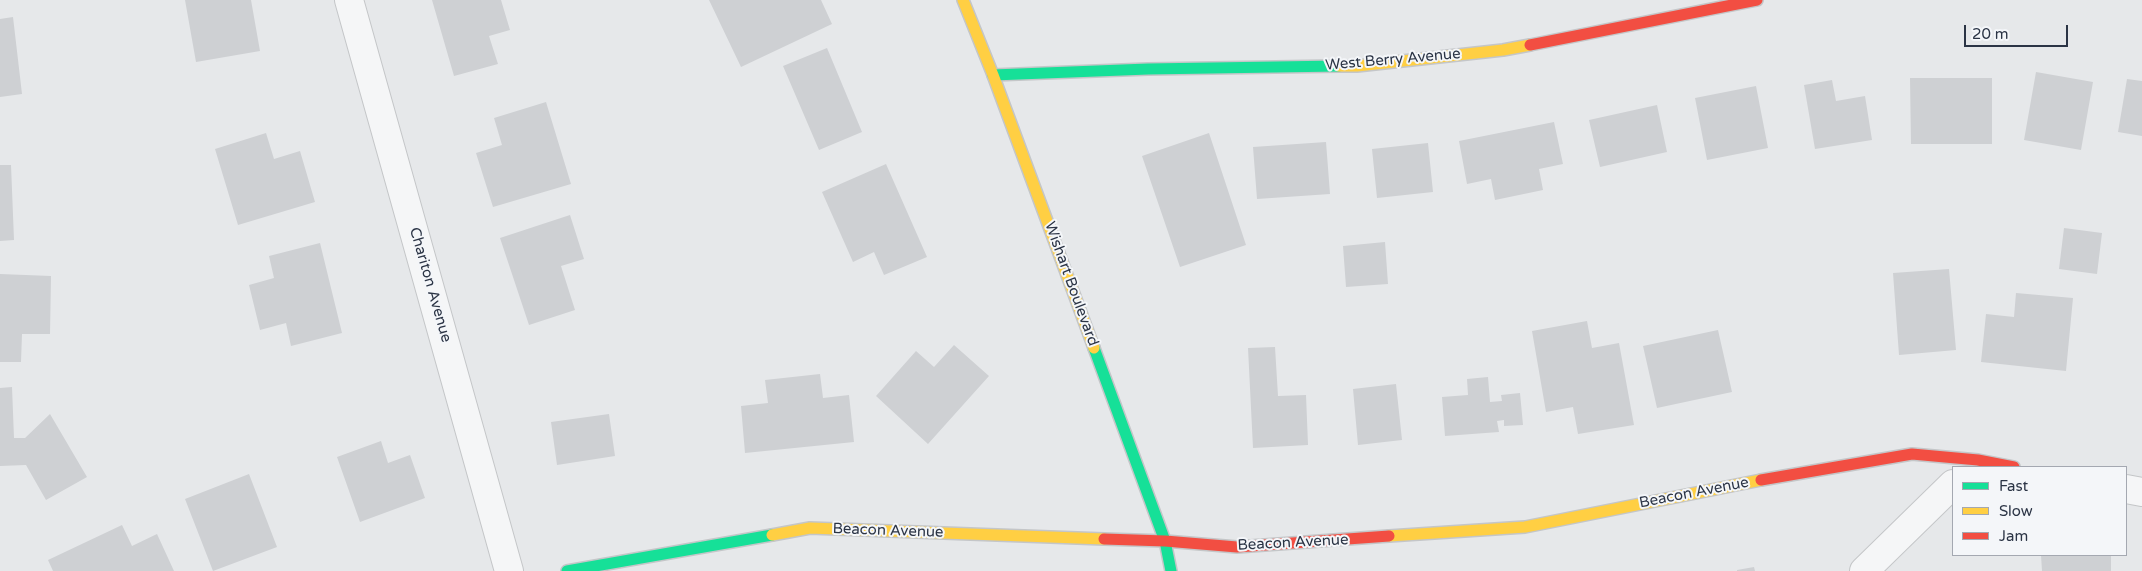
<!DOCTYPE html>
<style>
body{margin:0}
#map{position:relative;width:2142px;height:571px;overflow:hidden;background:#e6e8ea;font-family:"Varela Round",sans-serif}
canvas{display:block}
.legend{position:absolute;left:1952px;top:466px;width:175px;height:90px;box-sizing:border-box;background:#f4f6f9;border:1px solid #a4a8b1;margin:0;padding:6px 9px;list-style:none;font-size:15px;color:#2b3445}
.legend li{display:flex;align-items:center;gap:10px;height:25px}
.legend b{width:25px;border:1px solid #a4a8b1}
.scale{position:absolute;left:1964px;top:25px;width:104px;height:22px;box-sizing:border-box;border:2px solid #2b3445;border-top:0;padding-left:6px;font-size:15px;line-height:18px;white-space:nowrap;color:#2b3445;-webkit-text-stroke:4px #f4f6f9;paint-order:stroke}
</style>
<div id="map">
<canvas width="2142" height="571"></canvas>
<ul class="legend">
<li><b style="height:6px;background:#16e098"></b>Fast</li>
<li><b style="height:6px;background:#ffcf43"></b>Slow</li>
<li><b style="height:6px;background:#f24e42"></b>Jam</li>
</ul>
<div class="scale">20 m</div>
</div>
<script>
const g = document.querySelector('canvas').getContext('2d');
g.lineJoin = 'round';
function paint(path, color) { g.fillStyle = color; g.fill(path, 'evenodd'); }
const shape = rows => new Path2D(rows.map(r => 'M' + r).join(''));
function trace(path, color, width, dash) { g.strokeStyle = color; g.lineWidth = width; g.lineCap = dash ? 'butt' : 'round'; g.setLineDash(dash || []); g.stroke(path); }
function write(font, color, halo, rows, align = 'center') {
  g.font = font + ' "Varela Round",sans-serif'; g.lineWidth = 4; g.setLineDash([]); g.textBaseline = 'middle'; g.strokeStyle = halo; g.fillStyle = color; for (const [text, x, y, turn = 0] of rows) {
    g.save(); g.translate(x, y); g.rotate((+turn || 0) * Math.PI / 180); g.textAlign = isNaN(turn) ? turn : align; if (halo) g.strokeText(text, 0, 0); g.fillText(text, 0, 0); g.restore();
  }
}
const building = shape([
 [185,0,251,0,260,51,196,62],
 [432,0,501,0,510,30,489,36,498,64,454,76],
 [709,0,821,0,832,24,741,67],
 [13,17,22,94,0,97,0,19],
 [827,48,862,132,819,150,783,66],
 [2036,72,2093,82,2081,150,2024,140],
 [1910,78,1992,78,1992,144,1911,144],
 [2127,79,2142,81,2142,136,2118,132],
 [1832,80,1836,101,1865,96,1872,140,1815,149,1804,85],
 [1756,86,1768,148,1707,160,1695,98],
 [546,102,571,184,493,207,476,153,502,145,494,118],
 [1657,105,1667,152,1600,167,1589,120],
 [1554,122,1563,164,1539,169,1543,190,1495,200,1491,179,1467,184,1459,141],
 [266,133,274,159,300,151,315,202,238,225,215,149],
 [1209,133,1246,245,1180,267,1142,156],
 [1326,142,1330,194,1257,199,1253,147],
 [1428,143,1433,192,1377,198,1372,149],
 [886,164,927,257,884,275,874,252,853,262,822,192],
 [0,165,11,165,14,240,0,241],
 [570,215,584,259,561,266,575,310,529,325,500,238],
 [2064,228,2102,233,2097,274,2059,269],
 [1385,242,1388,284,1346,287,1343,246],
 [320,243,342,333,291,346,286,323,260,330,249,285,274,278,269,256],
 [1949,269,1956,350,1899,355,1893,273],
 [0,274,51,276,50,334,22,334,21,362,0,362],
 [2016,293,2073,298,2066,371,1981,362,1986,314,2014,317],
 [1587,321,1592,348,1619,343,1634,425,1578,434,1573,407,1546,412,1532,331],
 [1718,330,1732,392,1657,408,1643,346],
 [954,345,989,376,928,444,876,396,916,351,934,367],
 [1275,347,1278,396,1306,395,1308,445,1253,448,1248,348],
 [820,374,823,398,849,395,854,442,745,453,741,406,768,403,765,380],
 [1488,377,1490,402,1502,401,1501,395,1520,393,1523,425,1504,426,1504,420,1497,421,1499,432,1445,436,1442,397,1468,395,1467,379],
 [1396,384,1402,440,1358,445,1353,389],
 [12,387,14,438,25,438,50,414,87,477,46,500,26,465,0,466,0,388],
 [609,414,615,456,557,465,551,422],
 [381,441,388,463,410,455,425,498,360,522,337,457],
 [249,474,277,547,213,571,185,499],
 [122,525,132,546,157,534,174,571,53,571,48,560],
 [2041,555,2111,555,2111,571,2042,571],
 [1754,567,1755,571,1737,571,1737,570]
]);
const street = shape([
 [349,0,509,571],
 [2126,489,2142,492],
 [1864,571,1953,484]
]);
const fast = shape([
 [993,75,1148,69,1339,66],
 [1094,348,1165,541,1171,571],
 [567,571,772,535]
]);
const slow = shape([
 [963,0,993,75,1094,348],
 [1339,66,1357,66,1503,50,1530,45],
 [772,535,810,528,1104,539],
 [1389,536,1525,527,1761,480]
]);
const jam = shape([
 [1530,45,1757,0],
 [1761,480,1912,454,1978,460,2014,467],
 [1104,539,1165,541,1237,547,1389,536]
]);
const streetNames = [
 ["West Berry Avenue",1393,60,-5],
 ["Wishart Boulevard",1071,284,70],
 ["Chariton Avenue",430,285,74],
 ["Beacon Avenue",1694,493,-11],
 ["Beacon Avenue",888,531,2],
 ["Beacon Avenue",1293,543,-3]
];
paint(building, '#ced0d3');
trace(street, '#c4c6c8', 30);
trace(fast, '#c4c6c8', 14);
trace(slow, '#c4c6c8', 14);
trace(jam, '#c4c6c8', 14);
trace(street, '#f5f6f7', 28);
trace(fast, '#16e098', 11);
trace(slow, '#ffcf43', 11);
trace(jam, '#f24e42', 11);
write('15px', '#2b3445', '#f4f6f9', streetNames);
</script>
